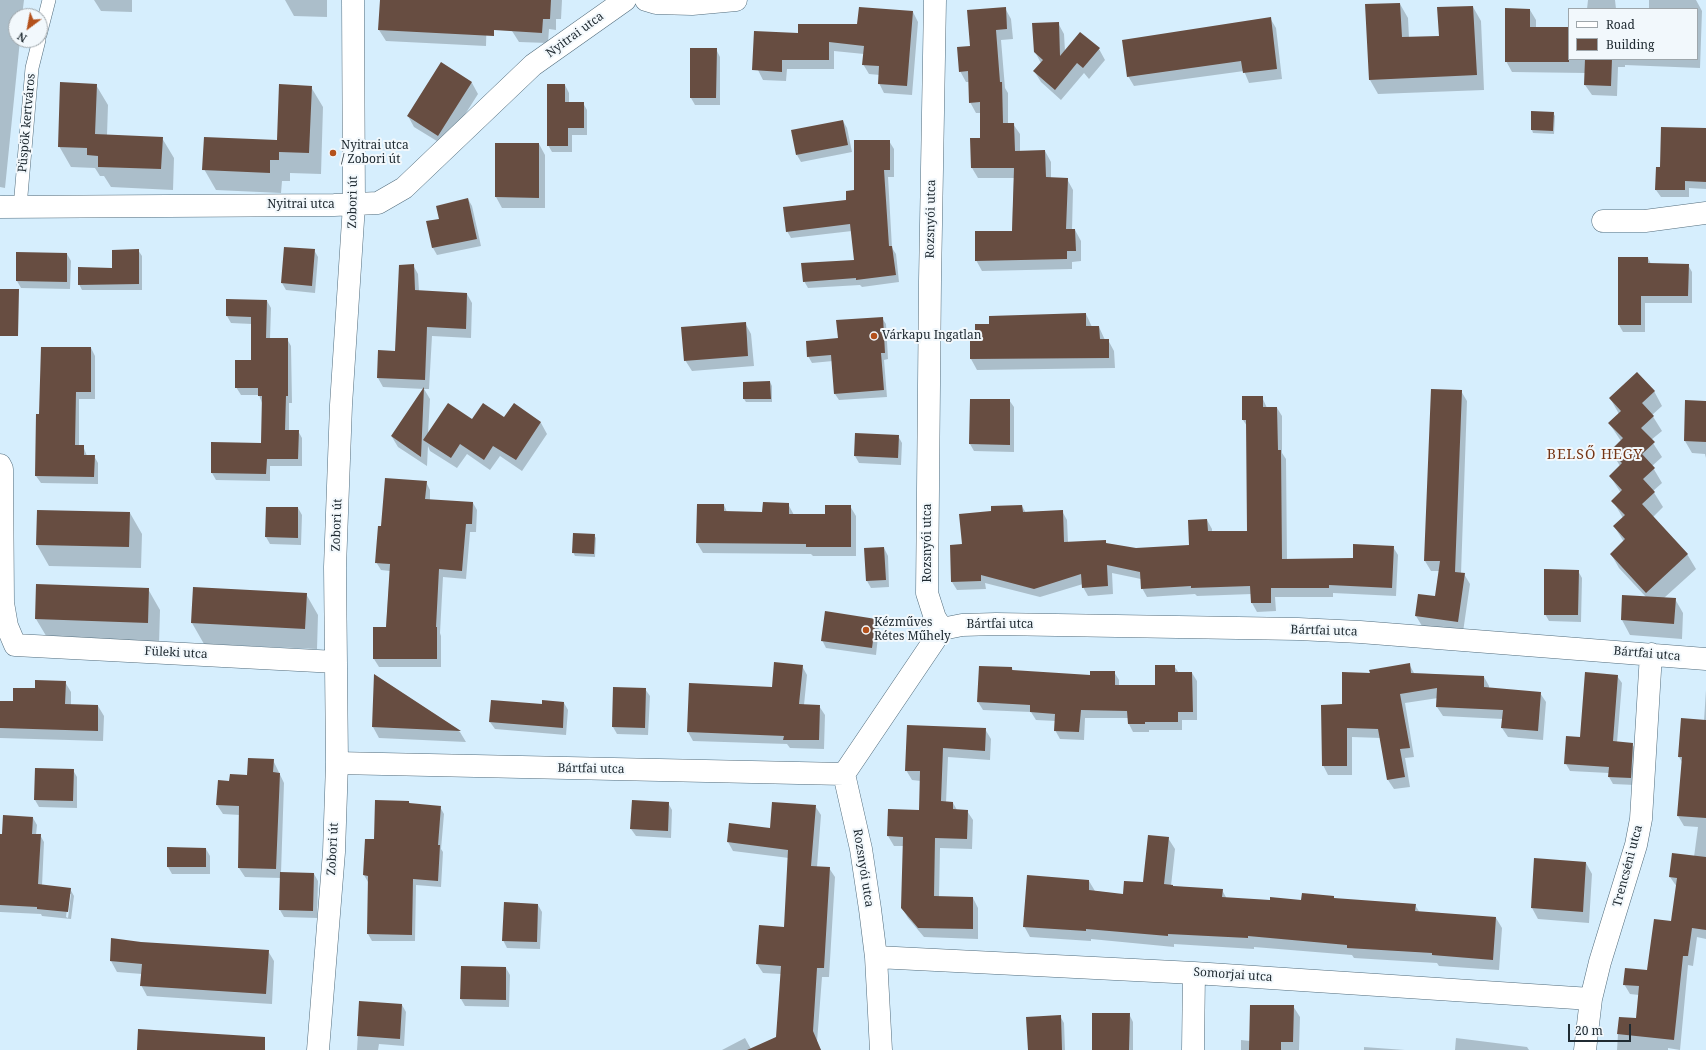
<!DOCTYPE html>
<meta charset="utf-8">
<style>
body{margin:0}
#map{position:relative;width:1706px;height:1050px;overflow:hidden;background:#d6eefd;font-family:"Noto Serif",serif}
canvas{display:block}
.legend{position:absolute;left:1568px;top:8px;width:130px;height:52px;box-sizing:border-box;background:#f2f8fc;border:1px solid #9ea6ab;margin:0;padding:5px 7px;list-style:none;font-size:12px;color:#202b32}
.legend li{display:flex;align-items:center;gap:8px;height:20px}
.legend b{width:20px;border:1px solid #9ea6ab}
.north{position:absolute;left:8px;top:8px;width:40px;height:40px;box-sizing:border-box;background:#f2f8fc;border:1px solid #9ea6ab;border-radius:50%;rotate:212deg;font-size:11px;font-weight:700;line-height:16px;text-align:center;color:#202b32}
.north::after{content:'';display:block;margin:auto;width:14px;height:18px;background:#b4511c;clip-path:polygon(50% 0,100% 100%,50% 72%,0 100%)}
.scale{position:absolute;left:1568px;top:1024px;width:63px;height:18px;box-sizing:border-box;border:2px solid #202b32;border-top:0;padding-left:5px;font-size:12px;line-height:14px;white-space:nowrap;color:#202b32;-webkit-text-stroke:3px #f2f8fc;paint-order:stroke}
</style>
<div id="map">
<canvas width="1706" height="1050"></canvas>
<ul class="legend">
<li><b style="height:5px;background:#fff"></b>Road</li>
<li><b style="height:11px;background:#674d41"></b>Building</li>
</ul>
<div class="north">N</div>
<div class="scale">20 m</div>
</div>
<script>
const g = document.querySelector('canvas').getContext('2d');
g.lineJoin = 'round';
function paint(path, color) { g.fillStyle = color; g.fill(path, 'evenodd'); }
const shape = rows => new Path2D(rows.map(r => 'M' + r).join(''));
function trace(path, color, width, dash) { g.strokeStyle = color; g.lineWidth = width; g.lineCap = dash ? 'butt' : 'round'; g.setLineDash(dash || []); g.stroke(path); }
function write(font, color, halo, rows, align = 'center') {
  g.font = font + ' "Noto Serif",serif'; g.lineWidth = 4; g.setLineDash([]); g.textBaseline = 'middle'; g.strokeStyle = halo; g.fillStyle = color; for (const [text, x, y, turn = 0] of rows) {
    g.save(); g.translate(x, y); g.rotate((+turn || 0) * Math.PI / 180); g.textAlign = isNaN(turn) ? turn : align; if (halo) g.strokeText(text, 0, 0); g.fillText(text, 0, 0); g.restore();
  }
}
const shadow = shape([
 [0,0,24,0,22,16,16,16,16,40,20,40,5,188,0,187],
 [94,0,132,0,132,12,101,11],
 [285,0,327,0,327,17,294,16],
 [381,0,482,0,487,9,486,46,386,41,379,30],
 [514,0,562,0,561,19,556,19,556,30,549,29,548,43,519,42,512,31],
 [1588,0,1615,0,1616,9,1587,9],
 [1649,0,1696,0,1702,11,1700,68,1625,65,1625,67,1618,67,1617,96,1592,95,1585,85,1586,73,1512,72,1506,61,1530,10,1536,20,1536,28,1569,28,1569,59,1697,59,1697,9,1649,9],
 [1400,4,1408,18,1409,38,1440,37,1473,7,1481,21,1484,90,1378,94,1370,80],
 [1005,8,1011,19,1013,39,1001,40,1005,88,1008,93,1008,124,1013,124,1020,134,1020,151,1045,151,1051,162,1051,179,1067,179,1073,190,1072,230,1075,230,1081,241,1081,261,1072,262,1072,269,982,271,976,260,1012,232,1014,178,978,178,972,168,981,139,981,113,976,113,970,102,970,82,966,82,960,71,971,47],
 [913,12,918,22,912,95,884,93,879,83,880,75,869,74,863,64,864,54,834,51,834,69,787,69,786,81,763,80,758,70,799,34,858,25],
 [1270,18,1276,28,1282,79,1249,83,1244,71,1134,86,1128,76],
 [1058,23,1064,34,1065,51,1099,49,1105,60,1089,79,1084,73,1061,100,1041,82,1034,71,1041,63,1035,52],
 [716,49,720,57,720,105,695,105,691,98],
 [441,64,472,83,478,94,445,146,414,127,408,116],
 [96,85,108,105,107,135,162,138,174,158,173,190,111,187,104,176,100,176,95,168,71,167,59,146],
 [565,85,569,93,569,103,583,103,587,110,587,135,572,135,572,152,552,152,548,145],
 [311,87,323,107,321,174,290,173,290,181,282,181,281,193,216,190,204,169,278,141],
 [1553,113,1555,116,1554,134,1533,133,1532,130],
 [843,121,847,128,852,152,801,162,797,155],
 [1706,129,1706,189,1689,188,1689,197,1661,197,1656,190,1661,168],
 [889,141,894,149,894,177,888,177,892,248,896,254,899,282,862,287,860,285,808,288,804,281,855,261,852,231,791,238,787,231,847,201],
 [539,144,545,155,545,208,502,208,496,197],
 [468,199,472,206,481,246,437,255,433,248,427,222,441,219],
 [138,250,142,256,142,290,82,290,79,284,113,269],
 [314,250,318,257,315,293,286,290,282,283],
 [67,254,71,261,70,289,21,288,17,281],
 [1648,258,1651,264,1688,265,1692,272,1692,303,1645,303,1645,332,1623,332,1619,325],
 [413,265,418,274,419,291,467,294,472,303,471,338,432,336,429,389,424,389,430,399,428,434,472,420,504,419,514,405,541,423,547,434,522,471,500,456,490,470,467,454,457,468,430,451,428,446,427,466,398,447,392,437,424,389,383,387,378,378,396,352],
 [267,301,271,308,270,339,287,339,291,346,292,403,289,403,289,431,298,431,302,438,302,466,270,466,270,481,216,480,212,473,262,444,262,403,259,395,241,395,236,387,252,361,252,324,231,323,227,316],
 [1086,314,1092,327,1099,327,1105,340,1108,340,1114,351,1115,368,977,370,971,359,976,337],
 [882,318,886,324,888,359,884,360,887,397,839,400,835,394,833,361,812,363,808,356],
 [745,323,751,334,754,366,692,371,685,360],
 [91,348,95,356,95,399,79,399,79,446,83,446,87,456,94,456,98,463,98,484,41,483,36,476,37,415,40,415],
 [770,382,772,386,772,402,746,402,744,399],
 [1461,391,1467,401,1461,574,1464,574,1470,584,1463,632,1422,626,1416,616,1419,595,1436,598,1440,571,1431,571,1425,561],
 [1654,391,1662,406,1652,415,1662,431,1651,440,1662,457,1652,466,1662,483,1653,491,1663,507,1653,517,1687,554,1696,569,1664,598,1675,599,1683,613,1682,639,1630,635,1622,620,1623,596,1646,597,1619,568,1611,554,1624,542,1614,526,1623,518,1613,501,1621,493,1610,476,1620,466,1611,451,1621,441,1609,423,1619,414,1610,398],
 [1262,397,1267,408,1277,408,1282,416,1282,453,1286,459,1287,560,1354,559,1393,547,1398,555,1396,596,1333,593,1333,597,1275,597,1276,611,1257,612,1252,603,1252,594,1197,596,1195,594,1147,597,1142,588,1141,579,1112,573,1113,594,1088,596,1083,587,1083,584,1040,597,985,583,986,589,957,590,952,582,963,545,992,512,1022,506,1026,513,1062,511,1067,520,1068,543,1105,541,1107,544,1136,549,1190,546,1207,520,1212,529,1212,532,1248,532,1247,426,1243,420],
 [971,400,1009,400,1014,407,1014,452,974,451,970,444],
 [1706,402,1706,458,1705,454,1692,453,1685,441],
 [898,436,902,443,901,465,859,463,855,456],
 [426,482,430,490,430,500,473,503,477,510,476,532,470,532,466,579,443,577,440,633,441,636,441,667,379,667,374,659,374,628,386,628,390,571,381,570,376,562,382,527],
 [788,504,794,515,826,515,850,506,856,516,856,556,813,556,811,554,703,553,697,543,724,505,727,512,763,513],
 [298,508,302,515,301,545,270,544,266,537],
 [38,511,130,513,142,534,141,568,49,566,37,545],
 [594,535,596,538,595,557,575,556,573,552],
 [884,548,888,556,889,587,871,588,867,581],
 [1578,571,1582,578,1581,622,1549,621,1545,614],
 [148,589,160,610,159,644,48,639,36,619],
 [306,594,318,615,317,649,204,644,192,623],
 [875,619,879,627,876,655,826,648,822,640],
 [1409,664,1414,673,1484,677,1489,686,1489,689,1540,693,1546,702,1543,740,1508,737,1502,728,1503,719,1443,716,1437,707,1438,698,1405,703,1414,757,1405,758,1410,787,1394,789,1388,780,1381,738,1352,737,1352,775,1328,775,1323,765,1343,705,1371,674],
 [802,666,807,675,804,705,819,706,825,715,824,749,790,748,787,744,693,741,688,732,773,688],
 [1174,666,1179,673,1192,673,1197,681,1197,720,1182,720,1182,730,1149,730,1149,732,1133,732,1129,724,1129,718,1085,718,1084,740,1060,739,1055,730,1056,721,1036,720,1031,712,983,710,978,702,1012,668,1013,671,1091,676,1114,672,1119,680,1119,686,1156,686],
 [1617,676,1622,683,1617,743,1632,744,1637,751,1635,785,1613,784,1609,777,1609,773,1570,771,1566,764],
 [65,682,71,692,71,705,98,706,104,716,103,741,0,738,0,702,14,702,36,689],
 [645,689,650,696,648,735,617,734,613,727],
 [1706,690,1706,939,1697,937,1693,966,1688,965,1680,1050,1668,1048,1668,1050,1617,1050,1619,1018,1637,1020,1639,995,1630,994,1624,984,1648,971,1672,923,1677,887,1670,877,1694,857,1698,827,1684,826,1678,816,1682,762,1679,757,1704,721],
 [492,701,543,705,564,703,568,710,566,735,495,729,490,722],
 [415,702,460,732,466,742,379,738,373,727],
 [908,726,985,729,991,739,990,760,948,757,946,803,953,803,957,810,967,811,973,820,972,849,940,848,939,897,973,898,978,908,978,939,924,937,908,918,902,908,904,846,894,846,888,836,920,811,921,781,912,780,906,770],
 [273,760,284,783,281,873,314,874,318,881,317,918,284,917,280,910,281,878,245,877,239,868,240,815,223,814,217,805,230,782,248,776],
 [73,770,77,777,77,808,39,807,35,800],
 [409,802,410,804,440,807,444,814,441,849,443,852,441,887,416,885,415,941,372,941,368,934,368,882,364,875],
 [668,803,672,810,671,838,636,836,631,829],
 [815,806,821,815,817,867,829,868,835,877,829,977,822,977,817,1042,821,1050,722,1050,745,1038,751,1049,777,1037,781,974,763,973,757,964,785,928,789,858,733,851,728,842,771,830],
 [33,818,37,825,36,835,40,835,44,842,42,886,70,889,74,896,71,919,42,916,41,914,0,912,0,835],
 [69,894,71,894,68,918,66,917],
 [1168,838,1175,849,1171,886,1222,890,1227,899,1302,901,1334,899,1415,905,1420,913,1496,918,1502,928,1499,970,1439,966,1437,963,1354,958,1352,955,1254,947,1254,949,1174,944,1174,947,1091,939,1091,941,1030,937,1024,926,1089,881,1095,891,1124,895,1144,884],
 [206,849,210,856,210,874,172,874,168,867],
 [1586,863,1592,874,1589,923,1538,919,1532,908],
 [538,905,542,912,540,949,507,948,503,940],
 [112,939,141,943,268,951,274,961,272,1004,147,996,141,985,142,974,117,972,111,961],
 [462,967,506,968,510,975,509,1007,465,1006,461,999],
 [360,1002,402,1005,406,1012,404,1046,379,1044,378,1050,357,1050],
 [1293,1006,1300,1017,1299,1050,1241,1050,1241,1040,1250,1041],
 [1129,1014,1133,1022,1133,1050,1093,1050],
 [1060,1016,1064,1023,1065,1050,1029,1050],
 [1456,1038,1527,1047,1529,1050,1455,1050],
 [1364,1047,1405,1050,1364,1050]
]);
const building = shape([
 [380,0,551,0,550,19,543,19,542,33,494,30,494,36,378,30],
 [1400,3,1402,37,1439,36,1437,7,1473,6,1477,75,1369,80,1365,4],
 [859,7,913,11,907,86,878,84,879,66,862,65,864,46,829,42,829,60,782,60,782,72,752,70,754,31,798,33,798,24,857,24],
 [1006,7,1007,29,996,30,1000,82,1002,82,1003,123,1014,123,1015,151,1045,150,1046,177,1068,178,1066,229,1075,229,1076,251,1067,251,1067,259,975,261,975,231,1012,231,1014,168,971,168,970,138,980,138,980,102,969,103,968,71,959,72,957,47,970,46,967,10],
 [1505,8,1530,9,1530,27,1569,27,1569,62,1505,62],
 [1271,17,1277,69,1243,73,1241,61,1127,77,1122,40],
 [1059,22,1060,56,1080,32,1100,48,1083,68,1077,63,1055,90,1033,71,1043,60,1034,52,1032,23],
 [690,48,717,48,716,98,690,98],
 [1585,59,1612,59,1611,86,1584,85],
 [441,62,472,82,438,136,407,116],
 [60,82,97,84,95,134,163,137,161,169,98,167,98,156,87,155,87,148,58,147],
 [279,84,312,86,309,153,279,152,279,160,270,160,270,173,202,170,204,137,277,140],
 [547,84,565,84,565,102,584,102,584,128,568,128,568,146,547,146],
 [1531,111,1554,112,1553,131,1531,130],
 [843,120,848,145,796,155,791,130],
 [1661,127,1706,128,1706,182,1685,181,1685,190,1655,190,1656,167,1660,167],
 [854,140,890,140,890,170,884,170,889,246,892,246,896,275,856,280,856,278,803,282,801,263,854,260,850,224,786,232,783,207,846,200,846,191,854,190],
 [495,143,539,143,539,198,495,197],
 [468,198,477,239,432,248,426,221,439,219,436,206],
 [284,247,315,249,312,286,281,283],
 [139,249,139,284,78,285,78,267,112,268,112,250],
 [16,252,67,253,67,282,16,281],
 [1618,257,1648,257,1648,263,1689,264,1688,296,1641,296,1641,325,1618,325],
 [414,264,415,290,467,293,466,329,427,327,425,380,377,378,378,350,395,351,399,265],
 [0,289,19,289,18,336,0,336],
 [226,299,267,300,266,338,288,338,288,396,286,396,285,430,299,430,298,459,267,459,266,474,211,473,211,442,261,443,262,396,258,396,258,388,235,388,235,360,251,360,251,317,226,316],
 [1086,313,1086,326,1099,326,1100,339,1109,339,1109,358,970,359,970,336,975,336,975,324,989,324,989,316],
 [883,317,885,353,881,353,884,390,834,394,831,355,807,357,806,341,838,338,836,320],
 [746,322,748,356,684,361,681,327],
 [41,347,91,347,91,392,76,392,75,445,84,445,84,455,95,455,94,477,35,476,36,414,39,414],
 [1637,372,1655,391,1642,403,1654,416,1641,428,1655,442,1642,454,1655,468,1643,479,1655,492,1642,504,1688,554,1646,593,1610,554,1625,539,1613,526,1625,515,1611,501,1622,490,1609,476,1622,463,1610,451,1623,438,1608,423,1621,411,1609,398],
 [770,381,771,399,743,399,743,382],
 [424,387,421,457,391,436],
 [1431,389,1462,390,1455,572,1465,573,1458,622,1415,616,1418,594,1435,596,1440,561,1424,561],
 [1242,396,1263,396,1263,407,1277,407,1278,450,1281,450,1282,559,1353,558,1353,544,1394,546,1392,588,1329,585,1329,588,1271,588,1271,603,1251,603,1250,586,1191,588,1191,586,1141,589,1140,572,1107,565,1108,586,1082,588,1081,574,1034,589,981,575,981,581,951,582,950,545,962,544,959,514,991,511,991,506,1022,505,1023,512,1063,510,1064,542,1106,540,1106,543,1136,548,1189,545,1188,520,1207,519,1208,531,1247,531,1246,420,1242,420],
 [970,399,1010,399,1010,445,969,444],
 [1685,400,1706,401,1706,442,1684,441],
 [448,403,472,419,483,403,504,417,514,403,541,422,516,460,493,446,484,460,460,444,451,458,423,440],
 [855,433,899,435,898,458,854,456],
 [385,478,427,481,425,499,473,502,472,524,466,524,462,571,439,569,436,627,437,627,437,659,373,659,373,627,386,627,390,564,375,563,378,526,381,526],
 [763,502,789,503,789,514,825,514,825,505,851,505,851,547,806,547,806,544,696,543,697,504,724,504,724,511,762,512],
 [266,507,298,507,298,538,265,537],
 [37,510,130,512,129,547,36,545],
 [573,533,595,534,594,554,572,553],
 [884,547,886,580,866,581,864,548],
 [1544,569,1579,570,1578,615,1544,615],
 [36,584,149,588,148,623,35,619],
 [193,587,307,593,305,629,191,623],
 [1622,595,1676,598,1674,624,1621,620],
 [825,611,876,619,872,648,821,641],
 [774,662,803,665,799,704,820,705,819,740,783,740,784,736,687,732,689,683,772,687],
 [1410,663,1411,673,1484,676,1484,687,1541,692,1538,731,1501,728,1503,710,1436,707,1437,688,1400,694,1410,748,1400,749,1405,777,1387,780,1378,729,1347,728,1347,766,1322,766,1321,705,1342,704,1342,672,1370,673,1369,670],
 [1155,665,1175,665,1175,672,1192,672,1193,712,1178,712,1178,722,1145,722,1145,724,1128,724,1127,711,1081,710,1079,732,1054,731,1055,714,1030,712,1030,705,977,702,979,666,1012,667,1012,670,1090,675,1090,671,1115,671,1115,685,1155,685],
 [1585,672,1618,675,1613,741,1633,743,1631,778,1608,777,1609,767,1564,764,1566,736,1580,737],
 [374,674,461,731,372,727],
 [35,680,66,681,65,704,98,705,98,731,0,728,0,701,13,701,13,688,35,688],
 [613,687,646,688,645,728,612,727],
 [491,700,542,704,542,700,564,702,563,728,489,722],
 [1681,718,1706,720,1706,818,1677,816,1682,757,1678,757],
 [907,725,986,728,985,751,943,748,941,801,953,802,953,809,968,810,967,839,935,838,934,896,973,897,973,929,918,928,901,908,903,837,887,836,888,809,919,810,920,771,905,771],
 [248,758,274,759,273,772,280,773,276,869,238,868,239,806,216,805,218,780,229,781,230,774,247,775],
 [35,768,74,769,73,801,34,800],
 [375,800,409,801,409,803,441,806,438,845,440,845,438,881,413,879,412,935,367,934,368,876,363,875,365,839,374,839],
 [632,800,669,802,668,831,630,829],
 [772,802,816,805,811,866,830,867,824,968,817,968,813,1031,821,1050,747,1050,776,1037,781,966,756,964,759,925,784,927,788,850,727,842,729,823,770,828],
 [3,815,33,817,32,834,41,834,38,884,71,888,68,912,37,909,37,907,0,905,0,834,2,834],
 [1148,835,1169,837,1164,884,1173,885,1173,886,1223,889,1222,897,1270,900,1270,897,1301,900,1302,893,1334,896,1334,898,1416,904,1415,911,1496,917,1493,960,1432,955,1432,953,1347,948,1347,945,1248,936,1248,938,1168,934,1168,936,1086,929,1086,931,1023,927,1027,875,1089,880,1089,890,1123,894,1124,881,1143,882],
 [167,847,206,848,206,867,167,867],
 [1672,853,1706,857,1706,930,1692,928,1688,956,1683,956,1674,1040,1617,1034,1619,1017,1636,1018,1639,986,1623,985,1625,968,1647,970,1654,919,1671,921,1677,878,1669,877],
 [1534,858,1586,862,1583,912,1531,908],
 [280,872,314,873,313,911,279,910],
 [504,902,538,904,537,942,502,941],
 [111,938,141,942,269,950,266,994,140,986,142,964,110,961],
 [461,966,506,967,506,1000,460,999],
 [359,1001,402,1004,400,1039,357,1036],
 [1250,1005,1294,1005,1293,1042,1281,1042,1281,1050,1249,1050],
 [1092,1013,1130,1013,1129,1050,1092,1050],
 [1061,1015,1062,1050,1028,1050,1026,1017],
 [138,1029,265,1037,265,1050,137,1050]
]);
const service = shape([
 [40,35,49,0],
 [20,207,32,68,39,40]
]);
const minor = shape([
 [646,0,656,3,692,4,736,0],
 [935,0,930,281,927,593,935,618,942,629],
 [0,207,334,205,378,203,404,188,533,65,625,0],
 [1603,221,1645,221,1706,213],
 [0,465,2,469,3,603,7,626,15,645,336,662],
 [942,629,962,625,996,624,1298,629,1360,632,1706,659],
 [337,763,844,774],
 [876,957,1194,973,1591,999],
 [318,1050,334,852,337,763,335,567,341,405,354,205,353,0],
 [881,1050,876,957,870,909,861,849,844,774,942,629],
 [1193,1050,1194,973],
 [1585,1050,1591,999,1600,962,1636,845,1641,819,1651,654]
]);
const markers = [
 [333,153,4,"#b4511c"],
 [874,336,4,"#b4511c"],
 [866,630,4,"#b4511c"]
];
const streetNames = [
 ["Nyitrai utca",575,35,-36],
 ["Püspök kertváros",27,123,-85],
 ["Zobori út",353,202,-89],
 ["Nyitrai utca",301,205],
 ["Rozsnyói utca",931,219,-89],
 ["Zobori út",337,525,-88],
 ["Rozsnyói utca",928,543,-90],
 ["Bártfai utca",1000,625],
 ["Bártfai utca",1324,631,2],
 ["Füleki utca",176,653,3],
 ["Bártfai utca",1647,654,5],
 ["Bártfai utca",591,769,1],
 ["Zobori út",333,849,-87],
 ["Trencséni utca",1628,866,-75],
 ["Rozsnyói utca",863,868,81],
 ["Somorjai utca",1233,975,4]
];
const poiNames = [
 ["Nyitrai utca",341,146],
 ["/ Zobori út",341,160],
 ["Várkapu Ingatlan",882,336],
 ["Kézműves",874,623],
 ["Rétes Műhely",874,637]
];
const quarterNames = [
 ["BELSŐ HEGY",1595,455]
];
paint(shadow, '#0003');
paint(building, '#674d41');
trace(service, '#526c7c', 14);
trace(minor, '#526c7c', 23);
trace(service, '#fff', 13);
trace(minor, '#fff', 22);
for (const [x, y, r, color] of markers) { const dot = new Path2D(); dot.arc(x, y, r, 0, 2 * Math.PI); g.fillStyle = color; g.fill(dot); trace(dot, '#f2f8fc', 1.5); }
write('12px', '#202b32', '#f2f8fc', streetNames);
write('12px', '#202b32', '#f2f8fc', poiNames, 'left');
g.letterSpacing = '1px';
write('14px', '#753515', '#f2f8fc', quarterNames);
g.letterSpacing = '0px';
</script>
